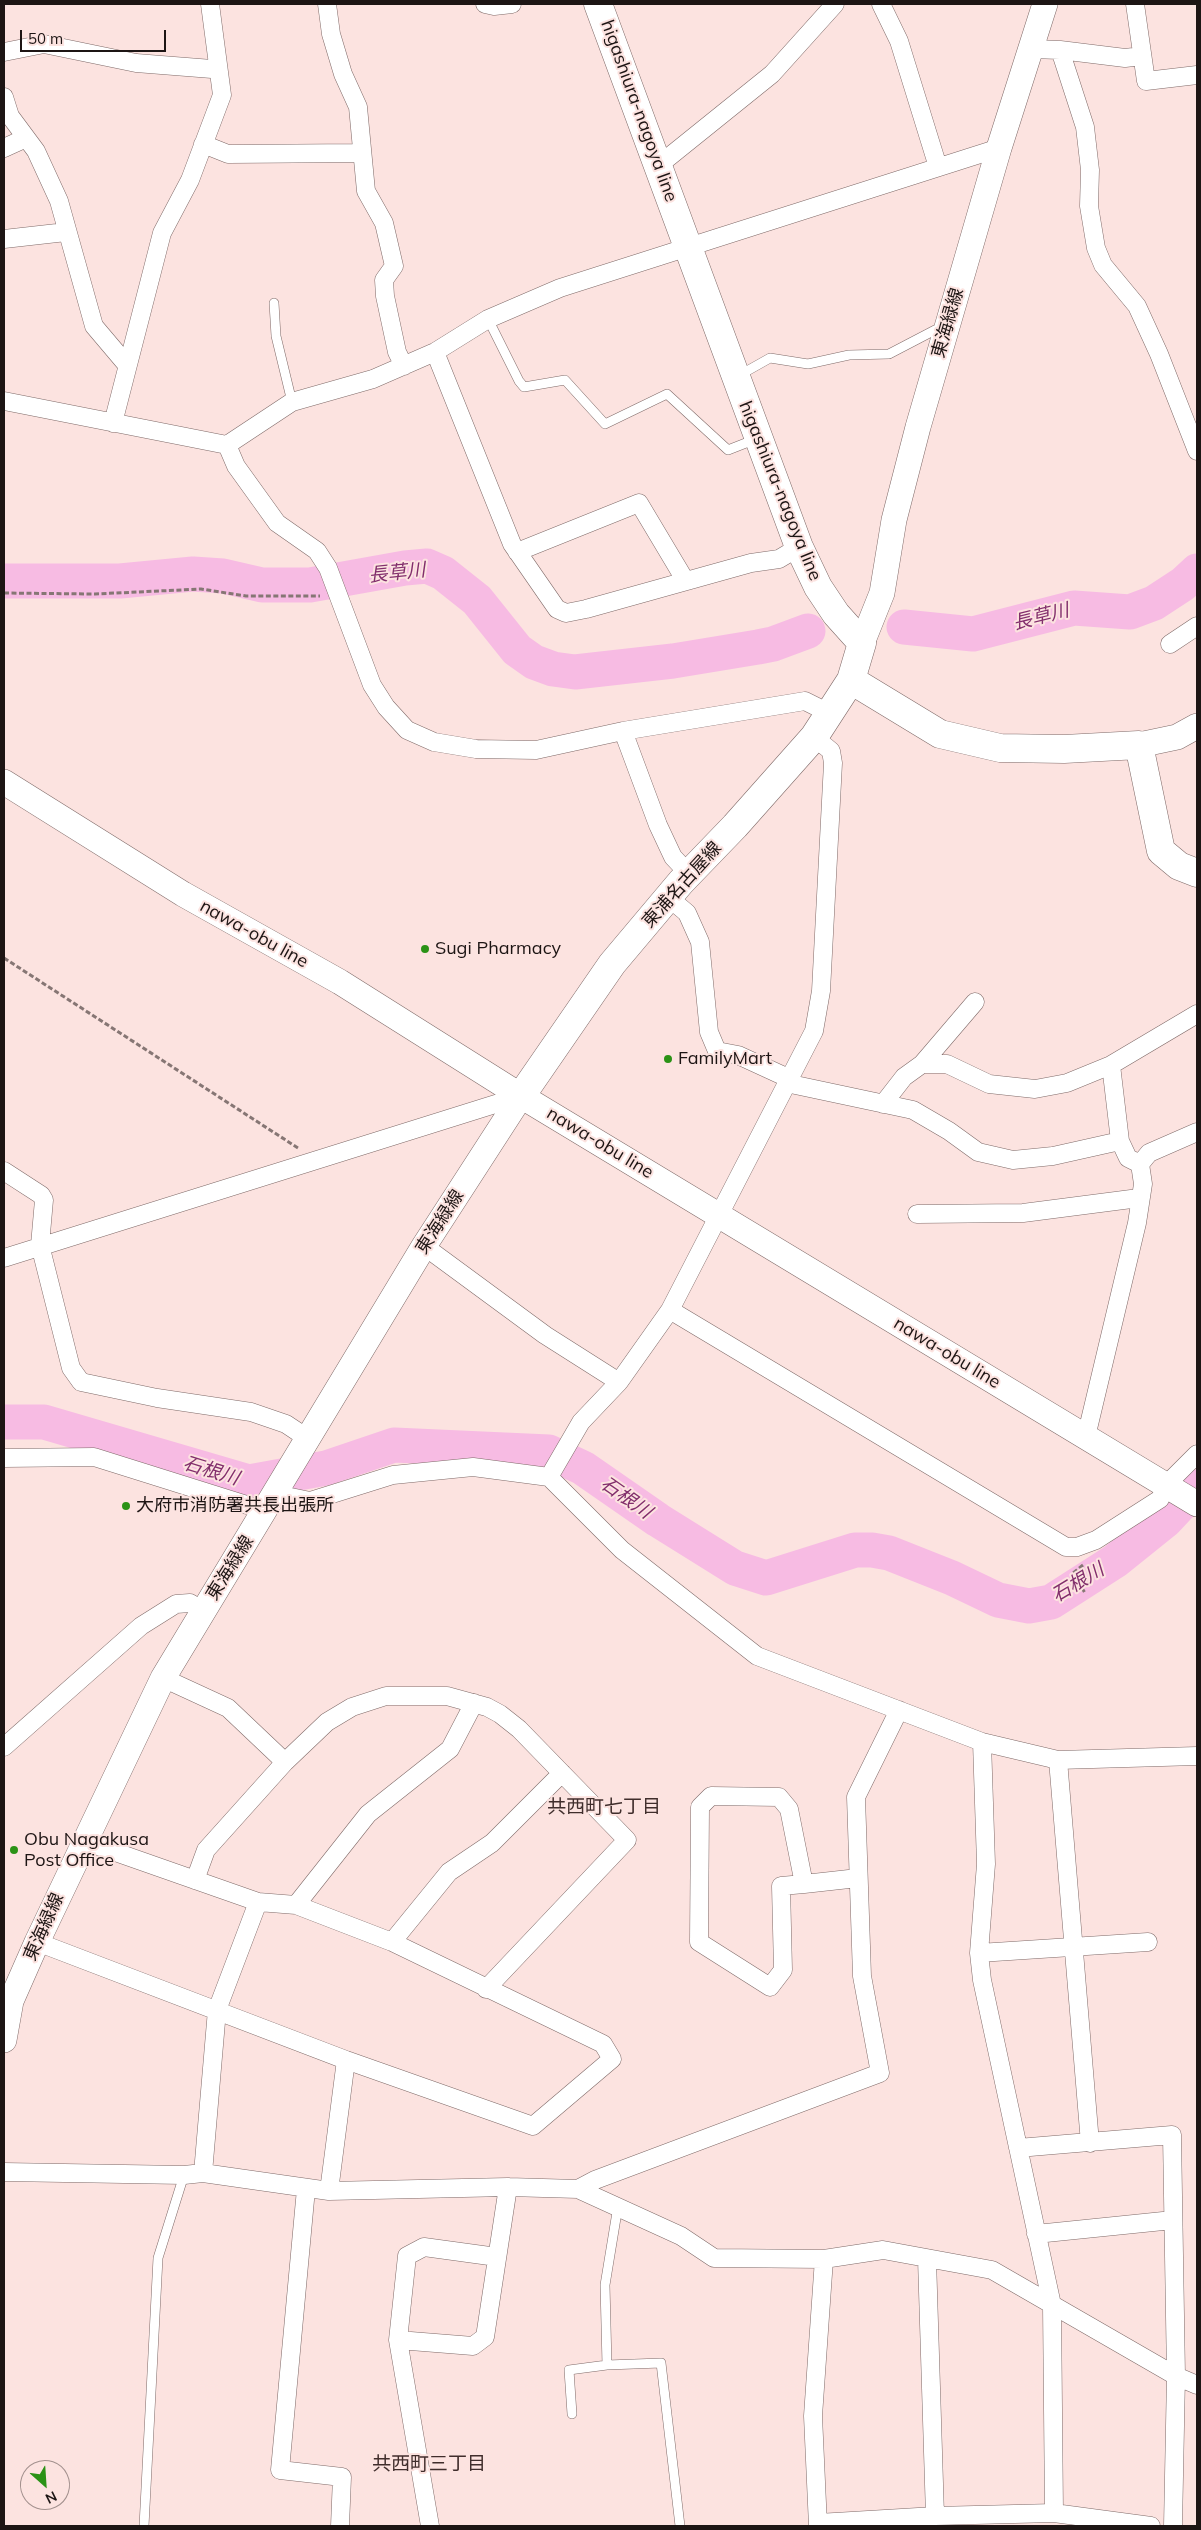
<!DOCTYPE html>
<meta charset="utf-8">
<style>
body{margin:0}
#map{position:relative;width:1201px;height:2530px;overflow:hidden;background:#fce3e0;font-family:Mulish,sans-serif}
canvas{display:block}
.frame{position:absolute;inset:0;border:5px solid #1d1514;pointer-events:none}
.north{position:absolute;left:20px;top:2460px;width:50px;height:50px;box-sizing:border-box;background:#fce3e0;border:1px solid #a3918e;border-radius:50%;rotate:154deg;font-size:14px;font-weight:700;line-height:20px;text-align:center;color:#1d1514}
.north::after{content:'';display:block;margin:auto;width:18px;height:22px;background:#2b9216;clip-path:polygon(50% 0,100% 100%,50% 72%,0 100%)}
.scale{position:absolute;left:20px;top:30px;width:146px;height:22px;box-sizing:border-box;border:2px solid #1d1514;border-top:0;padding-left:6px;font-size:15px;line-height:18px;white-space:nowrap;color:#1d1514;-webkit-text-stroke:4px #fce3e0;paint-order:stroke}
</style>
<div id="map">
<canvas width="1201" height="2530"></canvas>
<div class="frame"></div>
<div class="north">N</div>
<div class="scale">50 m</div>
</div>
<script>
const g = document.querySelector('canvas').getContext('2d');
g.lineJoin = 'round';
const shape = rows => new Path2D(rows.map(r => 'M' + r).join(''));
function trace(path, color, width, dash) { g.strokeStyle = color; g.lineWidth = width; g.lineCap = dash ? 'butt' : 'round'; g.setLineDash(dash || []); g.stroke(path); }
function write(font, color, halo, rows, align = 'center') {
  g.font = font + ' Mulish,"Noto Sans JP",sans-serif'; g.lineWidth = 4; g.setLineDash([]); g.textBaseline = 'middle'; g.strokeStyle = halo; g.fillStyle = color; for (const [text, x, y, turn = 0] of rows) {
    g.save(); g.translate(x, y); g.rotate((+turn || 0) * Math.PI / 180); g.textAlign = isNaN(turn) ? turn : align; if (halo) g.strokeText(text, 0, 0); g.fillText(text, 0, 0); g.restore();
  }
}
const river = shape([
 [4,581,120,581,193,574,223,576,262,585,310,585,405,568,427,566,443,573,477,600,517,650,534,662,553,669,575,672,673,661,758,647,773,644,808,631],
 [904,627,973,634,1074,608,1130,612,1154,603,1183,584,1197,571],
 [4,1422,44,1422,249,1482,326,1468,394,1445,549,1452,583,1468,658,1520,735,1568,766,1578,855,1550,872,1550,889,1553,952,1578,998,1600,1029,1606,1051,1602,1115,1561,1166,1520,1197,1487]
]);
const path = shape([
 [4,593,95,594,201,589,246,596,320,596],
 [4,958,298,1148],
 [1083,1565,1073,1573,1085,1593]
]);
const service = shape([
 [274,303,276,336,292,402],
 [488,319,519,381,524,387,565,380,605,424,667,394,728,450,756,439],
 [738,376,770,358,808,364,849,355,889,354,935,330,943,332],
 [607,2365,605,2285,618,2206],
 [572,2414,569,2370,607,2365,661,2363,680,2526],
 [144,2526,158,2258,184,2175]
]);
const minor = shape([
 [327,4,331,34,343,74,358,107,366,191,384,223,394,266,384,280,385,296,397,352,404,366],
 [485,4,494,6,512,4],
 [881,4,899,41,938,167],
 [1135,4,1146,81,1197,75],
 [1032,49,1060,50,1085,127,1090,170,1089,206,1096,248,1103,265,1137,306,1159,354,1197,451],
 [1060,50,1125,58,1142,56],
 [4,52,44,44,136,63,212,69],
 [4,97,10,116,36,151,59,201,94,326,127,365],
 [203,144,228,154,361,153],
 [4,148,26,138],
 [659,165,772,74,835,4],
 [4,239,66,232],
 [435,352,512,544,557,609,566,613,586,609,751,563,779,559,799,547],
 [4,401,227,445,292,402,373,379,435,352,488,319,560,288,999,148],
 [113,423,162,233,190,180,222,95,210,4],
 [227,445,236,466,277,523,317,551,328,568,372,685,386,707,407,730,434,742,476,749,536,750,623,731,805,701,829,713],
 [517,552,639,503,685,580],
 [1170,644,1197,626],
 [623,731,658,825,673,857,689,874],
 [668,897,687,913,700,942,709,1032,717,1051,738,1055,788,1078],
 [922,1064,975,1002],
 [786,1083,913,1110,949,1131,978,1152,1013,1160,1053,1156,1120,1141],
 [883,1104,904,1077,922,1064,947,1064,989,1084,1035,1089,1067,1083,1111,1065],
 [1140,1164,1128,1158,1120,1141,1111,1065,1197,1014],
 [1140,1164,1149,1153,1197,1132],
 [4,1171,41,1195,44,1200,40,1245,71,1368,81,1382,157,1398,251,1412,286,1424,307,1438],
 [917,1214,1023,1213,1139,1198],
 [424,1246,545,1335,619,1382,670,1310,814,1031,821,991,833,763,831,751,814,737],
 [4,1258,521,1096],
 [670,1310,1066,1547,1077,1547,1096,1540,1160,1499,1167,1484,1197,1454],
 [1086,1437,1137,1223,1143,1184,1140,1164],
 [4,1458,94,1457,266,1511],
 [549,1477,581,1422,619,1382],
 [276,1494,310,1501,393,1475,473,1467,549,1477,622,1550,757,1656,982,1742,1058,1760,1197,1756],
 [163,1678,228,1708,285,1762],
 [982,1742,986,1864,979,1953,982,1980,1052,2305,1054,2513],
 [4,1747,141,1626,176,1604,190,1603,204,1611],
 [1058,1760,1090,2143],
 [195,1880,206,1850,285,1762,327,1722,352,1707,386,1696,447,1696,487,1707,500,1714,519,1729,627,1840,486,1989],
 [804,1884,789,1809,779,1797,711,1796,700,1807,699,1942,770,1987,783,1970,781,1886,804,1884,858,1878],
 [296,1905,368,1814,450,1749,474,1703],
 [37,1942,346,2060,533,2126,612,2059,603,2044,392,1942,296,1905,258,1902,84,1841],
 [392,1942,449,1872,492,1843,562,1773],
 [979,1953,1148,1942],
 [1018,2148,1172,2135,1176,2376,1173,2526],
 [4,2172,184,2175,203,2173,329,2191,508,2187,578,2189,681,2236,714,2258,824,2259,883,2250,992,2270,1176,2376,1197,2385],
 [203,2173,217,2010,258,1902],
 [306,2189,280,2470,342,2477,340,2526],
 [578,2189,595,2180,880,2073,862,1976,856,1797,899,1710],
 [329,2191,346,2060],
 [1036,2234,1173,2220],
 [927,2259,935,2516],
 [398,2340,473,2346,485,2337,508,2187],
 [818,2523,935,2516,1054,2513,1151,2526],
 [430,2526,398,2340,407,2256,424,2247,497,2257],
 [818,2526,813,2416,824,2259]
]);
const secondary = shape([
 [862,643,882,593,894,520,918,427,999,148,1045,4],
 [1139,745,1177,737,1197,726],
 [4,782,183,894,340,982,521,1096,1197,1504],
 [4,2040,11,2001,37,1942,163,1678,424,1246,521,1096]
]);
const primary = shape([
 [851,680,940,734,1000,748,1064,749,1139,745,1161,851,1179,866,1197,873],
 [521,1096,612,964,681,882,735,826,814,737,851,680,862,643,836,614,818,587,799,547,598,4]
]);
const markers = [
 [425,949,5,"#2b9216"],
 [668,1059,5,"#2b9216"],
 [126,1506,5,"#2b9216"],
 [14,1850,5,"#2b9216"]
];
const streetNames = [
 ["higashiura-nagoya line",639,111,70],
 ["東海緑線",948,323,-74],
 ["higashiura-nagoya line",780,491,68],
 ["東浦名古屋線",682,885,-48],
 ["nawa-obu line",254,934,29],
 ["nawa-obu line",600,1143,31],
 ["東海緑線",440,1222,-57],
 ["nawa-obu line",947,1353,31],
 ["東海緑線",230,1568,-58],
 ["東海緑線",44,1927,-66]
];
const poiNames = [
 ["Sugi Pharmacy",435,949],
 ["FamilyMart",678,1059],
 ["大府市消防署共長出張所",136,1506],
 ["Obu Nagakusa",24,1840],
 ["Post Office",24,1861]
];
const waterNames = [
 ["長草川",397,573,-6],
 ["長草川",1041,617,-14],
 ["石根川",211,1471,17],
 ["石根川",626,1498,35],
 ["石根川",1078,1583,-31]
];
const neighbourhoodNames = [
 ["共西町七丁目",604,1807],
 ["共西町三丁目",429,2464]
];
trace(river, '#f7bbe3', 35);
trace(service, '#7f6a68', 10);
trace(minor, '#7f6a68', 19);
trace(secondary, '#7f6a68', 26);
trace(primary, '#7f6a68', 29);
trace(path, '#867674', 3, [5, 2.5]);
trace(service, '#fff', 9);
trace(minor, '#fff', 18);
trace(secondary, '#fff', 25);
trace(primary, '#fff', 28);
for (const [x, y, r, color] of markers) { const dot = new Path2D(); dot.arc(x, y, r, 0, 2 * Math.PI); g.fillStyle = color; g.fill(dot); trace(dot, '#fce3e0', 2); }
write('18px', '#1d1514', '#fce3e0', streetNames);
write('18px', '#1d1514', '#fce3e0', poiNames, 'left');
write('italic 19px', '#822e6c', '#fce3e0', waterNames);
write('19px', '#402e2c', '#fce3e0', neighbourhoodNames);
</script>
